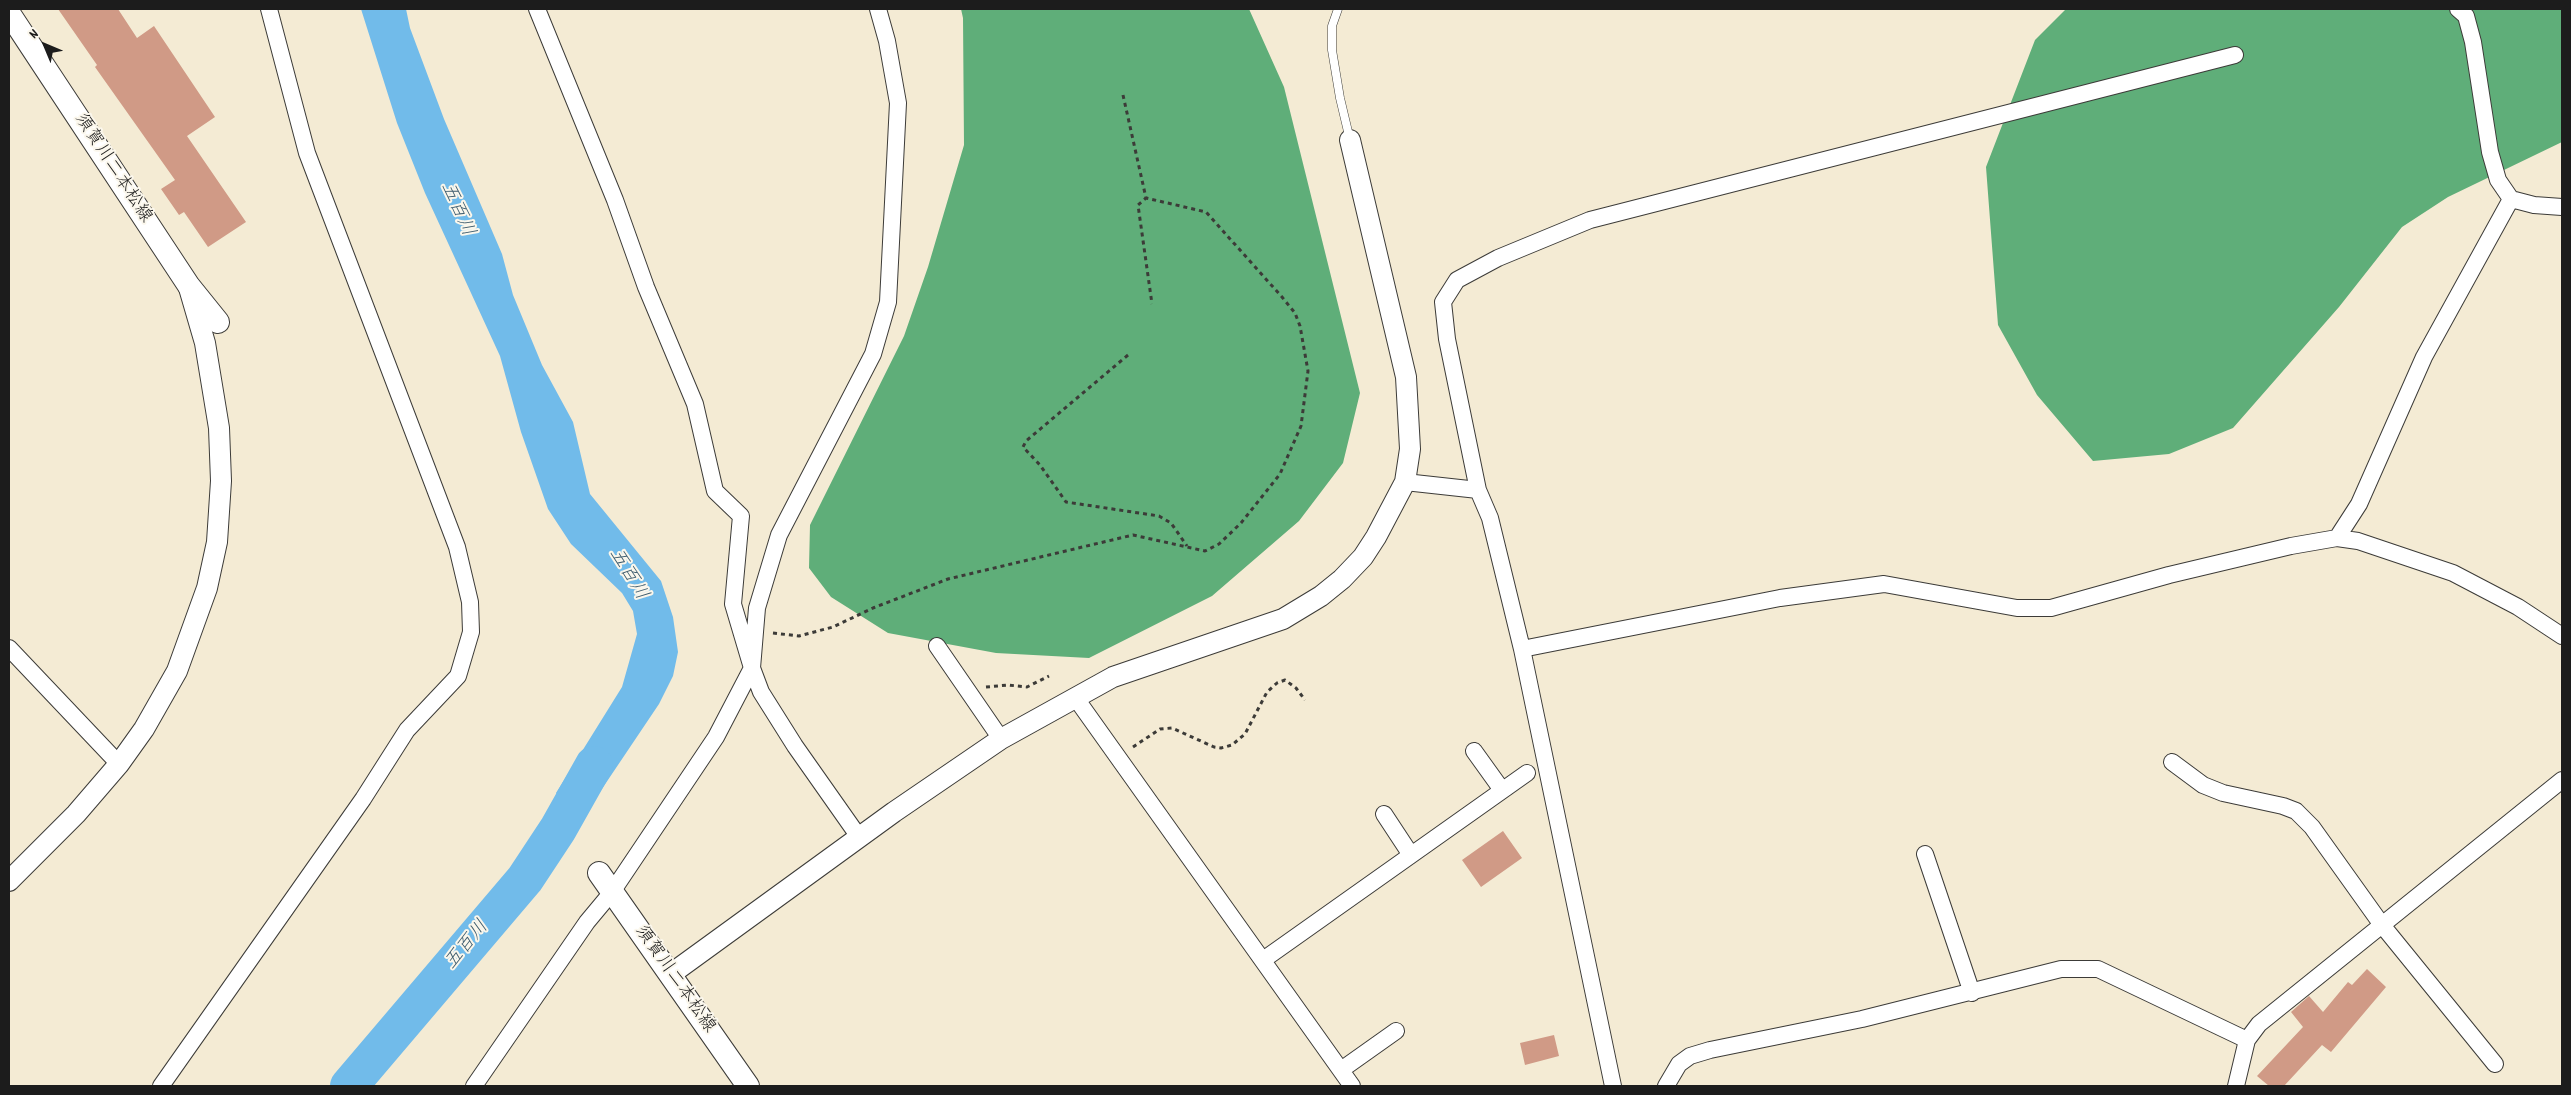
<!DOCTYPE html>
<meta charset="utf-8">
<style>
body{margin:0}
#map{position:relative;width:2571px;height:1095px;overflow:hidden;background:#f4ebd4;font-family:Dekko,sans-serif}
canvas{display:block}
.frame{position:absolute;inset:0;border:10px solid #1c1c1c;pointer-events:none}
.north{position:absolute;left:20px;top:20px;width:50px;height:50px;-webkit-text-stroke:4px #fbf7ec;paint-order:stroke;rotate:315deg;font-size:14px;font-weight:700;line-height:20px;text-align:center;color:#1c1c1c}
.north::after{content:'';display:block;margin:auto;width:18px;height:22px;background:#1c1c1c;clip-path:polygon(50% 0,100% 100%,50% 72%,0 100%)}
</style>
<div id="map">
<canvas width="2571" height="1095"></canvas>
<div class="frame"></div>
<div class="north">N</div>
</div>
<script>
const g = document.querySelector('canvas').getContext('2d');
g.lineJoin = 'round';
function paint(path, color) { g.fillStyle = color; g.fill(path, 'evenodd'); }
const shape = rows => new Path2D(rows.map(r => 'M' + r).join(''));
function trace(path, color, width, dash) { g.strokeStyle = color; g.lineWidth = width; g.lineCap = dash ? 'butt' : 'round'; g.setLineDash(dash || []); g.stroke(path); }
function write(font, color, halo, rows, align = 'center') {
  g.font = font + ' Dekko,"Klee One",sans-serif'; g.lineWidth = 4; g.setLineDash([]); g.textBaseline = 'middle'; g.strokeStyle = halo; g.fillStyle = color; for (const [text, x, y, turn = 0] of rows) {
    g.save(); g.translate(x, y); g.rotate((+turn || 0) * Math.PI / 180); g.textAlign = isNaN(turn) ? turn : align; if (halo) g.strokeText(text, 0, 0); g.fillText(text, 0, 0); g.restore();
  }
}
const forest = shape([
 [961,9,1249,9,1284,87,1360,393,1343,463,1299,521,1212,596,1089,658,996,653,888,633,831,597,809,568,810,525,904,336,928,267,964,145,963,18],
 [2066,9,2562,9,2562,142,2448,197,2402,227,2339,307,2233,428,2169,454,2093,461,2037,395,1998,325,1986,167,2035,40]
]);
const water = shape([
 [361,9,406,9,410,28,444,119,502,254,513,295,542,365,573,422,590,494,661,581,673,617,678,652,673,676,659,704,579,823,556,793,622,687,637,634,633,611,622,593,571,544,548,509,521,432,500,356,425,193,397,123]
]);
const river = shape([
 [349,1086,525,879,558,829,594,765]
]);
const building = shape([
 [58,9,118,9,137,38,154,26,215,117,187,136,246,222,208,247,184,212,179,215,161,189,175,180,95,67,97,65],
 [1503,831,1522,858,1481,887,1462,860],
 [2367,969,2386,987,2331,1052,2322,1045,2284,1086,2269,1086,2257,1076,2303,1027,2291,1012,2309,996,2323,1012,2348,982,2352,985],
 [1554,1035,1559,1056,1525,1065,1520,1043]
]);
const path = shape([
 [1123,95,1146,198,1138,205,1152,304],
 [1128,355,1026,441,1023,447,1040,465,1066,502,1159,516,1171,523,1187,546],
 [773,633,799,636,833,627,873,608,948,579,1133,535,1205,551,1219,544,1241,523,1280,474,1301,426,1308,371,1300,326,1295,313,1282,297,1206,212,1146,198],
 [986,687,1008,685,1027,687,1049,676],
 [1133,747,1160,729,1172,728,1214,747,1221,748,1232,745,1245,734,1267,692,1277,683,1285,680,1296,688,1305,700]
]);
const service = shape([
 [1338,9,1332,26,1332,50,1340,98,1350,140]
]);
const minor = shape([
 [2458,9,2466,16,2473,42,2490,152,2498,180,2511,199,2534,205,2562,207],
 [1405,482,1478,490],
 [2337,538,2359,504,2424,357,2511,199],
 [937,646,1001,739],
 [9,648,119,764],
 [1522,649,1780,598,1884,584,2017,608,2051,608,2169,575,2291,546,2337,538,2358,541,2453,573,2518,607,2562,636],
 [1075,697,1352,1086],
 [1474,751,1502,790],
 [2172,762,2203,785,2223,793,2283,806,2296,811,2312,827,2382,925,2495,1064],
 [1384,814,1411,855],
 [859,837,795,746,761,692,752,668,757,608,779,535,873,354,888,302,898,103,887,41,878,9],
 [1925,854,1972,993],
 [1263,960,1527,773],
 [1341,1070,1396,1031],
 [161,1086,363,799,407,730,458,676,471,632,470,602,457,547,307,153,269,9],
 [474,1086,587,922,612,892,716,737,752,668,733,604,741,516,715,491,695,404,646,287,615,200,537,9],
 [1613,1086,1522,649,1490,518,1478,490,1447,339,1443,302,1457,280,1498,258,1590,220,2235,55],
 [1666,1086,1679,1064,1690,1056,1710,1050,1862,1019,2061,969,2098,969,2247,1040],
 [2236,1086,2247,1040,2259,1024,2562,780]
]);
const tertiary = shape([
 [9,881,76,814,119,764,144,729,177,671,207,588,217,542,221,481,219,428,205,343,189,288],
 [671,974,894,812,1001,739,1113,677,1283,619,1321,596,1342,579,1363,557,1376,537,1405,482,1410,449,1406,377,1350,140]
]);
const secondary = shape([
 [9,13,189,286,218,322],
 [599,873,748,1086]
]);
const streetNames = [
 ["須賀川二本松線",112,169,57],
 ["須賀川二本松線",674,980,55]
];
const waterNames = [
 ["五百川",456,210,66],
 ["五百川",627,575,59],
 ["五百川",468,946,-50]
];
paint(forest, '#5fae79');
paint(water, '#71bbea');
trace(river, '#71bbea', 38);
paint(building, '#d09a86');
trace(service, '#3c3b38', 9);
trace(minor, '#3c3b38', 18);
trace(tertiary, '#3c3b38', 22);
trace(secondary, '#3c3b38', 24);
trace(path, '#3c3b38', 3, [4, 4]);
trace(service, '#fff', 8);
trace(minor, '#fff', 16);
trace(tertiary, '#fff', 20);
trace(secondary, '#fff', 22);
write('18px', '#1c1c1c', '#fbf7ec', streetNames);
write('italic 19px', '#3e5c6e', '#fbf7ec', waterNames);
</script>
